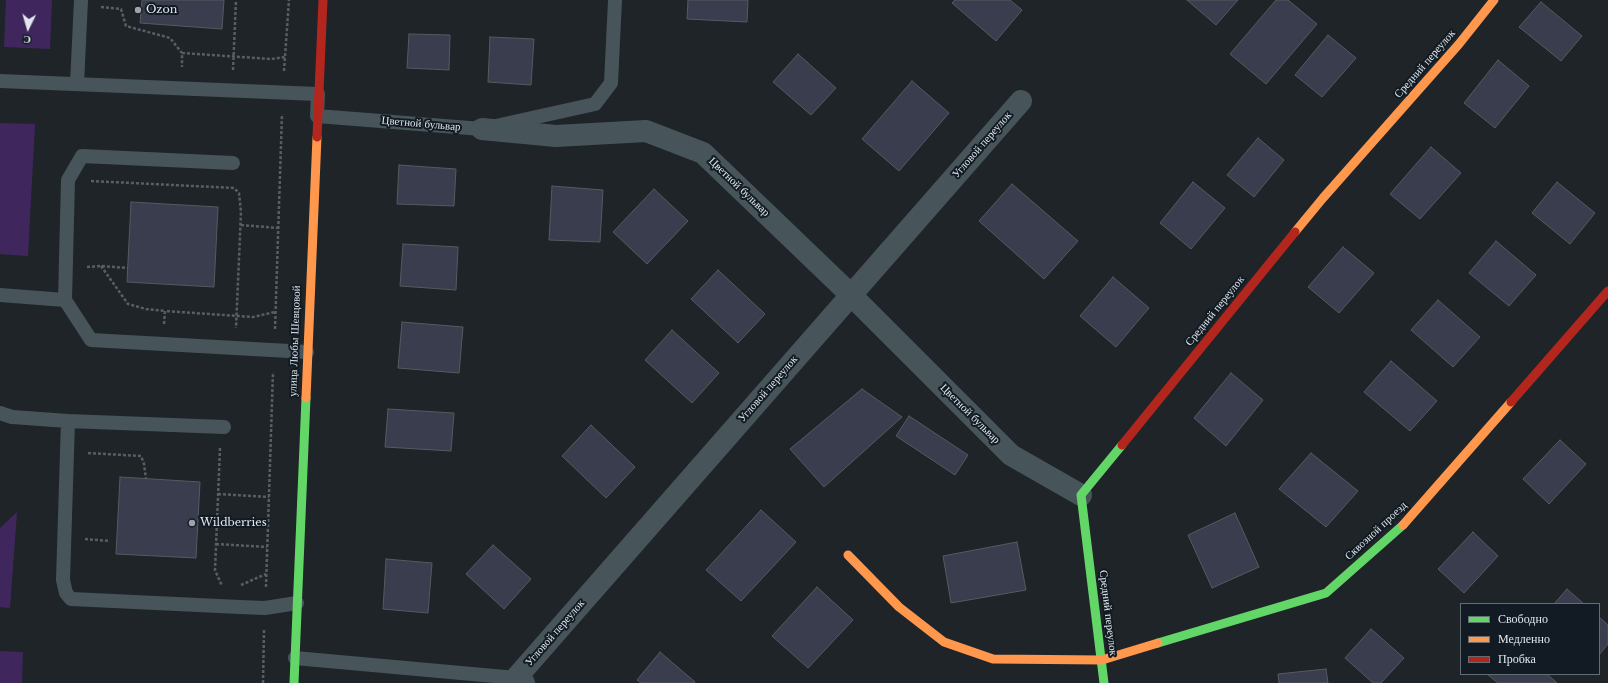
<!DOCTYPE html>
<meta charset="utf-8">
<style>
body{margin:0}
#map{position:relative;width:1608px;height:683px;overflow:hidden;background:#1f2429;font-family:"Libre Baskerville",serif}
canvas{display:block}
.legend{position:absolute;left:1460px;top:603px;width:140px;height:72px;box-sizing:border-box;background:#121b23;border:1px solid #656d74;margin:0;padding:5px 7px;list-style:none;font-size:12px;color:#e1e7ed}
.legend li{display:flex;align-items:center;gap:8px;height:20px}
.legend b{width:20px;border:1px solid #656d74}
.north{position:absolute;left:8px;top:8px;width:40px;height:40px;-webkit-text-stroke:3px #121b23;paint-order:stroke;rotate:185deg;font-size:11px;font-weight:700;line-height:16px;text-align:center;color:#e1e7ed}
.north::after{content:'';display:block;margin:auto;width:14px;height:18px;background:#e1e7ed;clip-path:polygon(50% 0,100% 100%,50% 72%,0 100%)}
</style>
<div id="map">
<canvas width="1608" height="683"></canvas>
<ul class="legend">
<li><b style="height:5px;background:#63d668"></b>Свободно</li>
<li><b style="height:5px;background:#ff974d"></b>Медленно</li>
<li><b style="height:5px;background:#b3261e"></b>Пробка</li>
</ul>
<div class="north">С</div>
</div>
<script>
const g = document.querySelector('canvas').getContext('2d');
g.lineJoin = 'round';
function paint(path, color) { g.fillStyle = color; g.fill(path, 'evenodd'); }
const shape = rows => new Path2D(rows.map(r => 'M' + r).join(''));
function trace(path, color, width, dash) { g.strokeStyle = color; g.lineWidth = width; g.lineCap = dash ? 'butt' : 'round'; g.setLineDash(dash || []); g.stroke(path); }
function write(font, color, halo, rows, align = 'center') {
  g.font = font + ' "Libre Baskerville",serif'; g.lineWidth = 4; g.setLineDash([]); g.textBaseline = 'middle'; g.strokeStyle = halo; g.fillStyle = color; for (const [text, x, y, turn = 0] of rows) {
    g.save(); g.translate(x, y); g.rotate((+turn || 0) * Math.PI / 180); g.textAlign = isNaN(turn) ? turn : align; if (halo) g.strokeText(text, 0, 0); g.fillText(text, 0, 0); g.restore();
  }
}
const green = shape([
 [6,0,52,0,50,49,4,47],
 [0,123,35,124,28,256,0,254],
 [17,512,10,608,0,607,0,528],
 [0,651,23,652,22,683,0,683]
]);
const building = shape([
 [142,0,224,0,222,29,140,23,142,0],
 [688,0,748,0,747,22,687,19,688,0],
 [955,0,1010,0,1022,10,996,41,952,3,955,0],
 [1187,0,1238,0,1216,25,1187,0],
 [1276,0,1288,0,1317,24,1266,84,1230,54,1276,0],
 [1541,2,1582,36,1561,61,1519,27,1541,2],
 [409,34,450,35,449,70,407,68,409,34],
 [1328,35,1356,58,1322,97,1295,75,1328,35],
 [490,37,534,39,531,85,488,82,490,37],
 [798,54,836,88,811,115,773,82,798,54],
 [1498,60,1529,86,1495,128,1464,103,1498,60],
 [912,81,949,113,899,171,862,139,912,81],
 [1258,138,1284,160,1254,197,1227,175,1258,138],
 [1431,147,1461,173,1420,219,1390,194,1431,147],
 [399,165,456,169,454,206,397,204,399,165],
 [1193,182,1225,208,1191,249,1160,223,1193,182],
 [1557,182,1595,213,1570,244,1532,213,1557,182],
 [1012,184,1078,241,1044,279,979,221,1012,184],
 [552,186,603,190,600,242,549,240,552,186],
 [654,189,688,221,647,264,613,232,654,189],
 [131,202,218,207,214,287,127,282,131,202],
 [1496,241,1536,275,1509,306,1469,273,1496,241],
 [403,244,458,247,456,290,400,286,403,244],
 [1343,247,1374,273,1339,313,1308,287,1343,247],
 [718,270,765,314,738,343,691,299,718,270],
 [1113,277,1149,308,1116,347,1080,316,1113,277],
 [1438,300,1480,337,1453,367,1411,330,1438,300],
 [402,322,463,327,459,373,398,368,402,322],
 [672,330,719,373,692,403,645,360,672,330],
 [1391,361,1437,401,1410,431,1364,392,1391,361],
 [1231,373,1263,400,1226,446,1194,418,1231,373],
 [862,389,902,417,824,487,790,449,862,389],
 [388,409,454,413,451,451,385,447,388,409],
 [909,416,968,455,955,475,896,436,909,416],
 [591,425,635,467,606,498,562,456,591,425],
 [1560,440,1586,464,1549,504,1523,479,1560,440],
 [1311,453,1358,491,1326,527,1279,489,1311,453],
 [120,477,200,482,196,558,116,554,120,477],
 [761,510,796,542,741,601,706,570,761,510],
 [1235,513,1259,567,1212,588,1188,535,1235,513],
 [1473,532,1498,556,1464,593,1438,569,1473,532],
 [1017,542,1026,590,951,603,943,556,1017,542],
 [493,545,531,579,504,609,466,574,493,545],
 [386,559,432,563,428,613,383,609,386,559],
 [817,587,853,620,808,668,772,636,817,587],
 [1567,589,1584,604,1554,604,1567,589],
 [1599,617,1608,625,1608,644,1599,655,1599,617],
 [1371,629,1404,658,1381,683,1373,683,1345,658,1371,629],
 [660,652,695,682,694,683,641,683,637,680,660,652],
 [1326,669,1328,683,1279,683,1278,674,1326,669],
 [1487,674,1547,674,1557,683,1498,683,1487,674]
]);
const path = shape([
 [101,7,121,9,126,26,170,38,182,53,182,67],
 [182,53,271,59,285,57],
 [233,70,236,0],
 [284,71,289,0],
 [91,181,234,188,239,193,241,212,236,328],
 [241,225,278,228],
 [101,266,128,304,146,309,165,311],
 [87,267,101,266,128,268],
 [164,324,165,311,253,317,275,312],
 [275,329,282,114],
 [220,448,215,570,222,586],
 [88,453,141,456,144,464,146,479],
 [218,494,269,497],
 [85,539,110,541],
 [216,544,267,547],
 [241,585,266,574],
 [266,587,273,372],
 [263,683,264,630]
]);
const lane = shape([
 [0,81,318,94,317,116,482,129,595,104,611,83,615,0],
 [77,84,81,0],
 [233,163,82,156,68,180,65,300,91,340,307,352],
 [0,295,65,300],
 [0,413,12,417,68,421],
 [224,427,68,421,63,580,66,593,71,599,240,607,265,608,297,603],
 [295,658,516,678]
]);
const street = shape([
 [482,129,556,136,646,131,703,153,851,295,1011,455,1081,495],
 [524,683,516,678,1021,101]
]);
const fast = shape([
 [1158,643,1326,593,1403,525],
 [294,683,306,398],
 [1104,683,1081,495,1122,445]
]);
const slow = shape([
 [1295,232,1323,198,1459,44,1494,0],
 [306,398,317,137],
 [1403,525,1511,402],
 [848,555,899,607,944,642,993,659,1102,660,1158,643]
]);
const jam = shape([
 [317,137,323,0],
 [1511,402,1608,291],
 [1122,445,1295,232]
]);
const markers = [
 [138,10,4,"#9da3a8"],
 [192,523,4,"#9da3a8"]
];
const poiNames = [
 ["Ozon",146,10],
 ["Wildberries",200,523]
];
const streetNames = [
 ["Средний переулок",1425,64,-49],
 ["Цветной бульвар",421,124,5],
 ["Угловой переулок",982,145,-49],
 ["Цветной бульвар",739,187,44],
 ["Средний переулок",1215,311,-51],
 ["улица Любы Шевцовой",295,341,-88],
 ["Угловой переулок",768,389,-49],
 ["Цветной бульвар",970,414,45],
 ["Сквозной проезд",1376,531,-43],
 ["Средний переулок",1108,613,83],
 ["Угловой переулок",555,633,-49]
];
paint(green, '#3f275e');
paint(building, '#393d4e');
trace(building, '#575a5f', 1);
trace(path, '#566064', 2.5, [3, 2]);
trace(lane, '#47555a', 14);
trace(street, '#47555a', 22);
trace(fast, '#63d668', 9);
trace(slow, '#ff974d', 9);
trace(jam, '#b3261e', 9);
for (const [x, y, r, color] of markers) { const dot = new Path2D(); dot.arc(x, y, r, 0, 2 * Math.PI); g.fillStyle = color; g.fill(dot); trace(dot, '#121b23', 1.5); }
write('11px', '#e1e7ed', '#121b23', poiNames, 'left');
write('11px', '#e1e7ed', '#121b23', streetNames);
</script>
